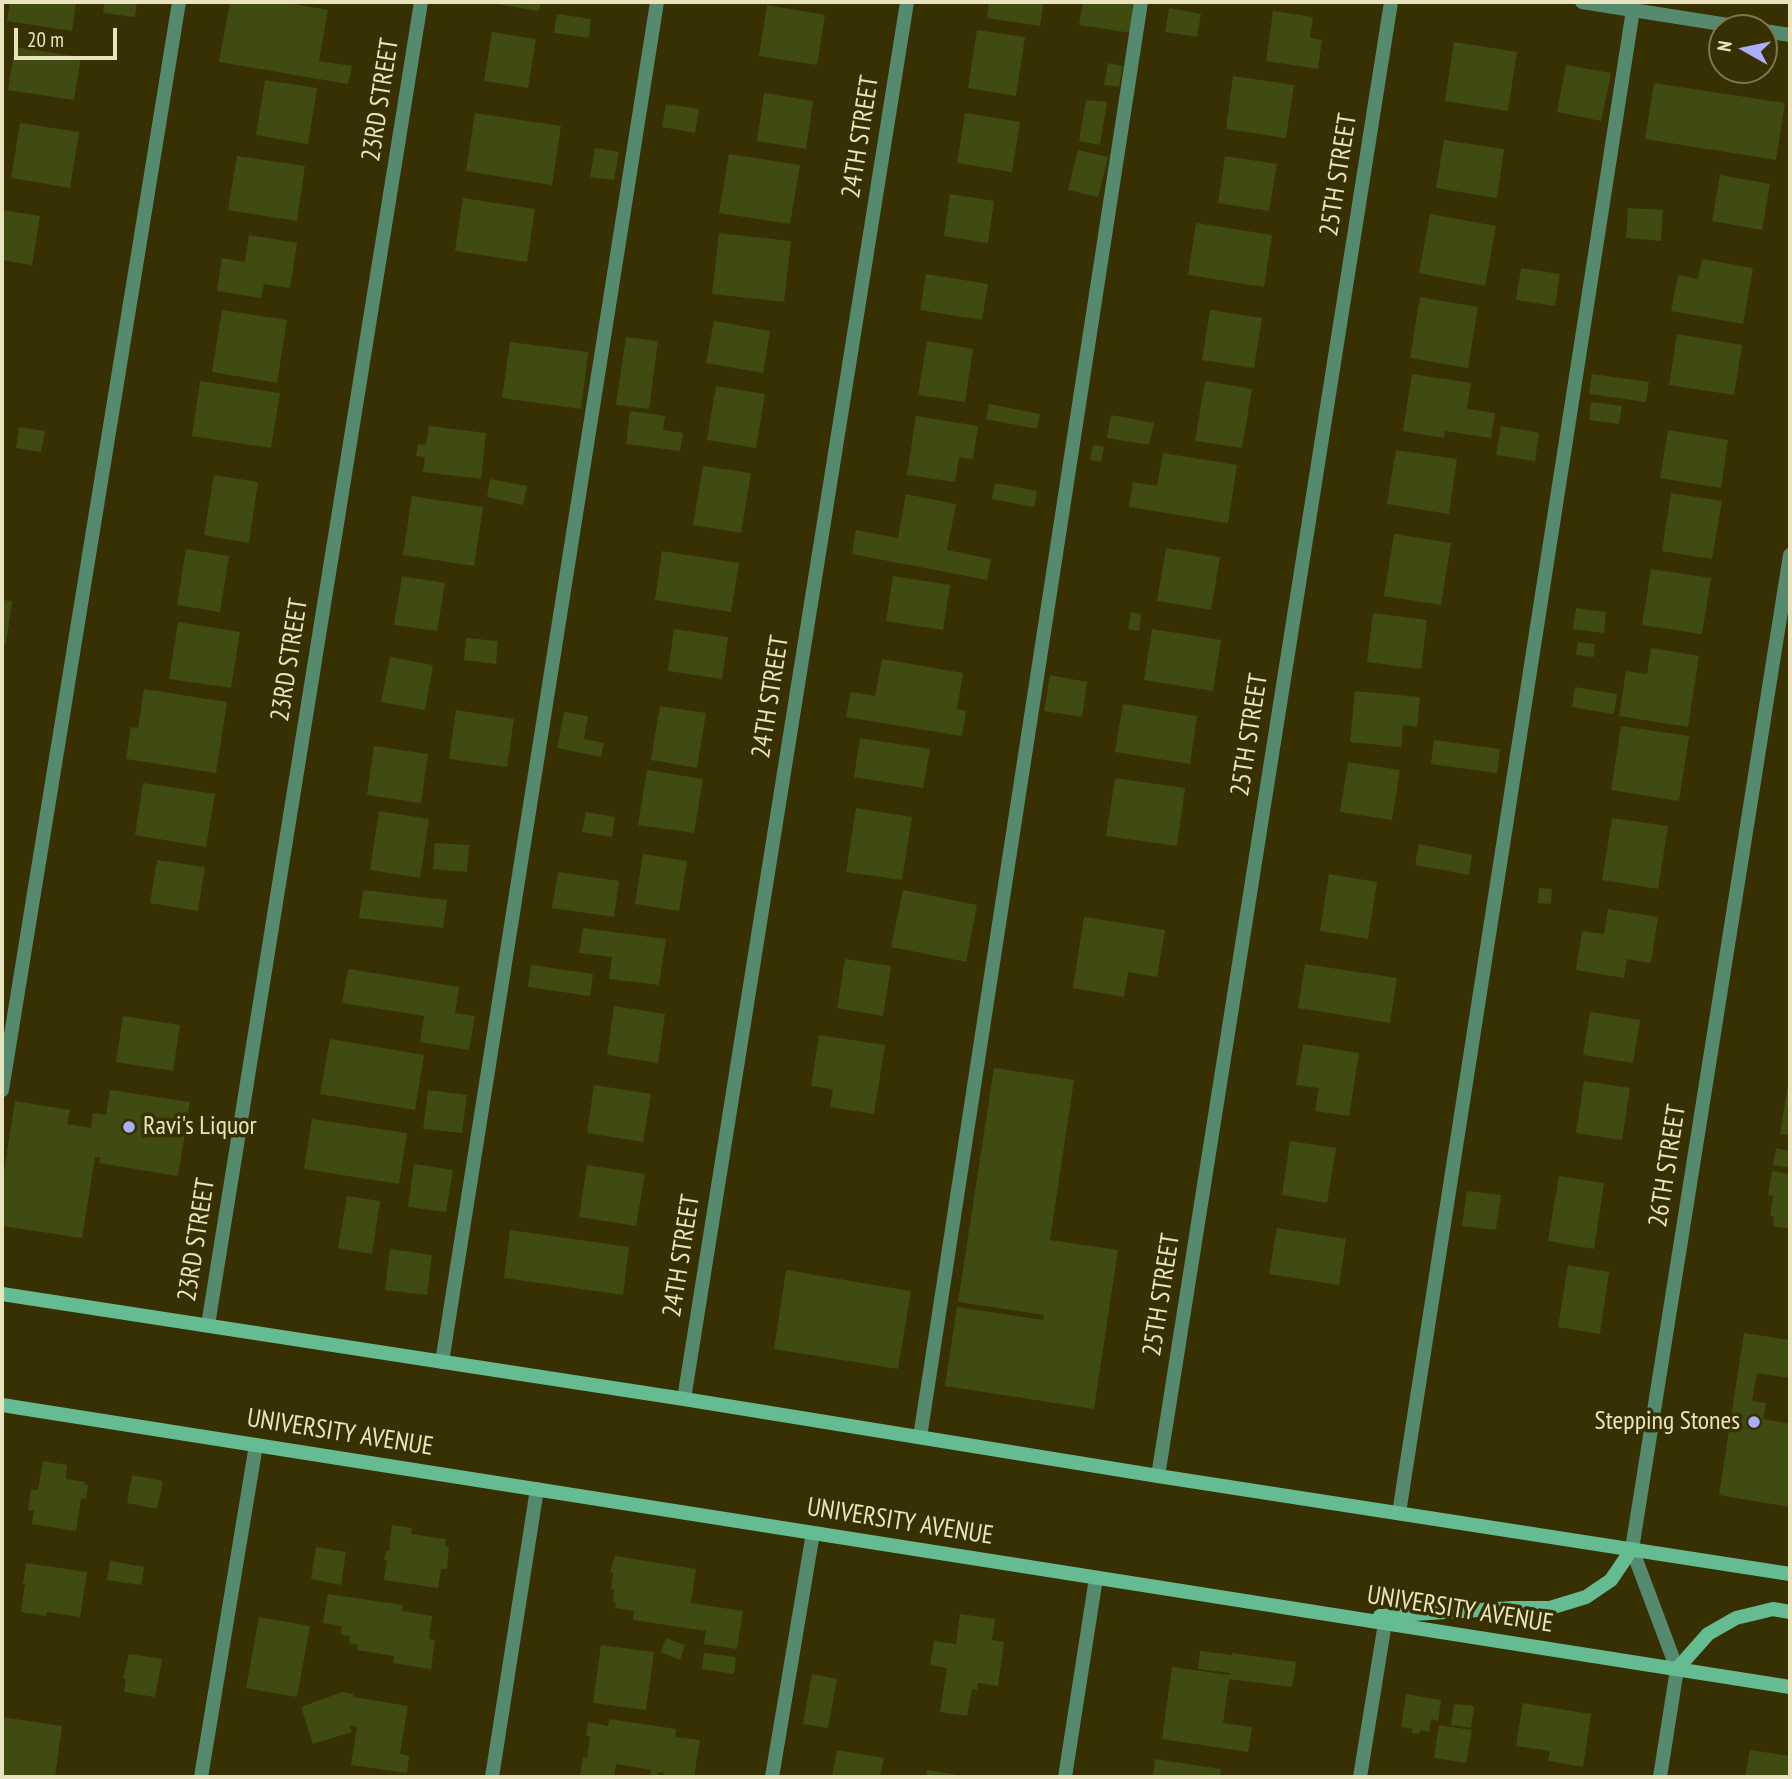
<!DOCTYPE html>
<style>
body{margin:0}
#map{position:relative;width:1792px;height:1779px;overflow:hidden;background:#373003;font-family:"PT Sans Narrow",sans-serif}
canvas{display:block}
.frame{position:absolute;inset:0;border:4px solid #e9e4bd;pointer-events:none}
.north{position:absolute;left:1708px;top:14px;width:70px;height:70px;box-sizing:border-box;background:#373003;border:2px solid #7e784d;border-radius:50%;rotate:279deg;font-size:19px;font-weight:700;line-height:28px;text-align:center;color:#e9e4bd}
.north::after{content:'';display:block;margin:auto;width:24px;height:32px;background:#abaffb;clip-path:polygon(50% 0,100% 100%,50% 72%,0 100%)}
.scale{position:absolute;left:14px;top:28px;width:103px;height:32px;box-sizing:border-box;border:4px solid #e9e4bd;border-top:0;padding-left:9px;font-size:21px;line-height:24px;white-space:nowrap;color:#e9e4bd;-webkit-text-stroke:5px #373003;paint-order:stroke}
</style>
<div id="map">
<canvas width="1792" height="1779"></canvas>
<div class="frame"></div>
<div class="north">N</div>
<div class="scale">20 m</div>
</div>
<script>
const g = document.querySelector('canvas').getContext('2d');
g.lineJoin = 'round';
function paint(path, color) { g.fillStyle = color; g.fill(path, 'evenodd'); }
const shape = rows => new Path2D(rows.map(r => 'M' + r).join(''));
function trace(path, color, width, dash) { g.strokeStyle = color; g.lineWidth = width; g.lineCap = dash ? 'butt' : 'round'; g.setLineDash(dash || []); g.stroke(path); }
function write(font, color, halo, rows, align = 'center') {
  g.font = font + ' "PT Sans Narrow",sans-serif'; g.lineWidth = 7; g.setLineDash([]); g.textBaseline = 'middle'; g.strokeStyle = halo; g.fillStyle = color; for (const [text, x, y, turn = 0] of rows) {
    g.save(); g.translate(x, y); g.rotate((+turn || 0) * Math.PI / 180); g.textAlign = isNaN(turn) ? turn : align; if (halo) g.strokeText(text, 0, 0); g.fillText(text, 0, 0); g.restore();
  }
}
const building = shape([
 [10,2,76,2,72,31,7,21],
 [104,2,137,2,135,17,103,13],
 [230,2,283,2,328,10,319,61,352,66,348,84,219,62],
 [490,2,541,2,539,11,490,3],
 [989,2,1044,2,1040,26,987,18],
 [1083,2,1136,2,1131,33,1079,25],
 [767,5,825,15,817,65,759,56],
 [1169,8,1201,14,1197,37,1165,32],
 [1273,11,1313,17,1310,38,1322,40,1318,69,1266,61],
 [557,14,591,19,589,38,554,33],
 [977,30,1025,37,1016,96,968,88],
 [492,32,536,39,528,88,484,81],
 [1454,42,1517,52,1508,111,1445,101],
 [15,47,81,57,74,100,8,90],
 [1108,63,1123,66,1119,87,1104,85],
 [1566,65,1611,73,1601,121,1557,112],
 [1233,76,1294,85,1286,138,1226,129],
 [265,80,317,88,308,144,256,135],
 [1654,83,1785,103,1776,160,1645,139],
 [764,93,813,101,806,149,757,141],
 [1086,100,1107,102,1100,145,1079,141],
 [666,104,699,109,695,133,662,127],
 [475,113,561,126,552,185,466,171],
 [965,113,1020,122,1012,172,957,163],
 [20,123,79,132,70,188,11,178],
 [1444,140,1504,149,1497,198,1436,188],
 [595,148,619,152,614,180,590,177],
 [1078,150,1108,157,1098,197,1068,190],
 [729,154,800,165,790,224,719,213],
 [237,156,305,166,297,221,228,210],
 [1225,156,1277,164,1269,211,1218,203],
 [1720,175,1770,184,1762,230,1712,221],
 [950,194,994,201,988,243,944,236],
 [463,198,535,209,527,262,455,251],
 [1628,208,1663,210,1661,241,1626,238],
 [2,210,40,216,32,265,2,260],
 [1430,214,1496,226,1485,286,1419,273],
 [1196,223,1272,235,1264,287,1188,275],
 [719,233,791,241,784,302,712,294],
 [249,235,297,243,290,288,264,284,261,298,217,291,222,258,245,262],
 [1702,259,1753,268,1743,324,1671,311,1678,275,1698,279],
 [1521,268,1560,274,1555,306,1516,300],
 [926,274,988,284,982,320,920,310],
 [1420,297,1478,307,1468,368,1410,358],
 [222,310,287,320,277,383,212,372],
 [1210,310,1262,318,1254,368,1202,360],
 [714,321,770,331,763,373,706,363],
 [1677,334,1742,345,1734,395,1669,385],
 [626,337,658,341,649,409,616,405],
 [927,341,973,349,965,402,918,395],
 [510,342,588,352,581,409,502,398],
 [1412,374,1471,383,1467,409,1495,413,1491,438,1445,431,1444,438,1403,431],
 [1592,374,1649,382,1646,402,1589,394],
 [200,381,280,393,271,448,192,436],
 [1205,381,1252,389,1242,448,1195,441],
 [716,386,765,394,756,448,707,440],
 [1591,402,1622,406,1619,424,1589,420],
 [989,404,1040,414,1037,429,986,419],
 [630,411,665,416,663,430,683,433,680,451,626,444],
 [1111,415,1154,423,1149,445,1107,438],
 [916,416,978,426,973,459,959,457,955,482,907,475],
 [429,426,486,433,481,479,423,472,425,457,416,456,418,444,426,445],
 [1501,426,1539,433,1535,461,1496,455],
 [19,427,45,431,41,452,16,448],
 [1668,430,1728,440,1721,488,1660,478],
 [1093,445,1104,447,1101,462,1090,460],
 [1396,450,1457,459,1449,514,1387,504],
 [1163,453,1237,465,1228,523,1129,507,1133,482,1157,486],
 [703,466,751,473,741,533,693,525],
 [214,475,258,482,249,543,204,535],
 [490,479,527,486,523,505,487,497],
 [995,483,1037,491,1034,507,992,499],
 [1671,493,1722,501,1712,559,1662,551],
 [906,494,956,504,947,550,991,559,987,580,852,554,856,530,898,538],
 [412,496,483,507,474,566,403,555],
 [1394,534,1451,543,1441,605,1384,596],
 [1166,548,1220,557,1211,610,1157,601],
 [186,549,229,556,220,612,177,605],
 [662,551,739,563,731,612,655,600],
 [1651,569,1711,578,1702,634,1642,625],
 [402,576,445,583,437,631,394,625],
 [893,576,950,585,943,630,886,621],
 [2,600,12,601,6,645,2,644],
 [1576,608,1606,612,1604,633,1573,629],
 [1131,612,1141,614,1139,631,1128,629],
 [1373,613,1427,620,1421,669,1367,662],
 [178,622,240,632,231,688,169,679],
 [674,629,728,637,722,679,668,671],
 [1152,629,1221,640,1213,691,1144,680],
 [466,638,498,641,496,664,464,660],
 [1578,642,1595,644,1594,657,1576,655],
 [1651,648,1699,656,1688,727,1619,716,1626,671,1647,674],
 [390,657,433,665,425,710,381,702],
 [882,659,963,673,957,709,966,711,962,736,846,717,851,692,875,696],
 [1050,675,1087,682,1082,717,1044,711],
 [1575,687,1617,694,1614,714,1572,707],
 [144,689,227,702,216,773,126,759,131,727,138,728],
 [1355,691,1420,697,1417,727,1403,725,1401,747,1350,742],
 [1123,704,1197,716,1190,764,1115,752],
 [660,706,706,713,697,768,651,760],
 [456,710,514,719,507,767,449,759],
 [564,712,588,716,584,739,604,743,601,757,557,748],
 [1621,726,1689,736,1679,801,1611,790],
 [860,738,930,749,923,788,854,777],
 [1434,740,1500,749,1497,773,1431,764],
 [374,746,428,754,421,803,367,795],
 [1348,762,1400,770,1392,820,1340,812],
 [647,770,703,779,694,833,638,825],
 [1115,778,1185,788,1177,846,1106,836],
 [143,783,215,794,206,847,135,835],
 [856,808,912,817,902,880,846,872],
 [379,811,429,819,420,878,370,870],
 [586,812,615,817,612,837,582,832],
 [1612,818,1668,826,1658,889,1602,880],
 [435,843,469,845,467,872,433,869],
 [1419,844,1472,855,1469,875,1415,865],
 [643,854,687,861,679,911,635,904],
 [157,860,205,867,198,911,150,903],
 [558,872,619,881,614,917,552,908],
 [1329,874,1377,882,1368,939,1320,931],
 [1539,888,1552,889,1551,904,1538,903],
 [363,890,447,900,443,928,359,918],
 [903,890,977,905,966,962,891,947],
 [1608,909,1658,917,1651,963,1627,959,1624,978,1576,970,1582,931,1604,934],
 [1084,917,1165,930,1157,977,1128,972,1124,997,1073,988],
 [583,928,666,939,659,985,609,979,612,957,579,953],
 [845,959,891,966,883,1016,837,1008],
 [1305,964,1397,978,1390,1023,1298,1008],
 [531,965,593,974,590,996,528,987],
 [348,969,459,987,455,1013,475,1016,469,1050,420,1042,424,1016,342,1003],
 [614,1006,665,1014,658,1063,607,1055],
 [1590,1012,1640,1020,1633,1063,1583,1055],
 [123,1016,180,1025,173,1071,116,1062],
 [819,1035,885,1045,874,1114,830,1107,833,1089,811,1086],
 [330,1039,424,1055,415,1110,320,1094],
 [1303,1044,1359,1053,1349,1116,1315,1111,1319,1088,1296,1085],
 [994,1068,1074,1080,1050,1240,1118,1250,1094,1409,945,1386,957,1307,1043,1320,1044,1315,958,1302],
 [1789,1078,1790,1078,1790,1135,1780,1134],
 [1584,1081,1630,1088,1622,1140,1576,1133],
 [594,1085,651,1094,643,1142,587,1133],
 [110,1090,190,1102,178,1176,99,1163,100,1157,95,1157,82,1238,2,1226,2,1184,15,1101,70,1110,67,1124,91,1128,93,1113,106,1115],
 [428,1090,467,1095,462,1133,423,1129],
 [312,1119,407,1133,399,1184,304,1169],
 [1290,1141,1336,1148,1327,1203,1282,1195],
 [1776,1148,1790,1151,1790,1168,1773,1165],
 [414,1164,453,1170,446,1212,408,1207],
 [587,1165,645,1174,636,1226,579,1217],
 [1772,1171,1790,1174,1790,1229,1773,1226,1774,1217,1770,1216,1773,1196,1768,1195],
 [1559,1176,1604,1183,1594,1249,1548,1241],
 [1467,1191,1501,1195,1496,1230,1462,1226],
 [347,1196,380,1201,372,1254,338,1248],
 [1277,1228,1346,1239,1339,1285,1269,1274],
 [510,1230,629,1247,623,1295,504,1278],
 [390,1249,432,1255,427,1295,385,1290],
 [1568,1265,1609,1272,1600,1334,1558,1327],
 [786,1270,911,1291,898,1369,774,1349],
 [1744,1333,1790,1340,1790,1378,1757,1373,1752,1401,1766,1403,1763,1419,1790,1424,1790,1507,1719,1495],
 [43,1461,67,1465,66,1479,85,1482,84,1485,88,1485,86,1499,81,1498,76,1531,32,1524,34,1511,28,1510,31,1489,38,1490],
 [132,1475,163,1481,157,1509,127,1503],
 [392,1525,412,1528,411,1534,446,1539,445,1546,449,1547,447,1569,441,1569,438,1588,384,1580,387,1560,384,1560,386,1551,389,1551],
 [316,1547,346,1552,341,1585,311,1579],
 [615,1556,696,1569,691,1603,743,1611,737,1649,704,1644,706,1631,633,1620,634,1611,615,1608,616,1602,613,1602,614,1589,611,1589,613,1573,610,1572],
 [110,1561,144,1567,141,1585,107,1580],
 [26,1563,87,1572,80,1617,47,1612,46,1616,21,1612,25,1584,23,1584],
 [328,1594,403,1605,402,1611,432,1616,429,1639,435,1640,431,1669,393,1663,394,1656,357,1650,358,1645,349,1643,350,1636,341,1635,342,1626,323,1623],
 [960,1614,995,1619,992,1640,1004,1642,998,1686,978,1683,977,1690,972,1689,967,1716,940,1712,947,1668,930,1665,934,1641,956,1644],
 [259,1617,310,1626,297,1697,246,1688],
 [666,1638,685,1645,680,1660,661,1652],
 [601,1645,654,1652,646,1710,593,1703],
 [1200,1651,1232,1655,1232,1653,1296,1662,1292,1687,1229,1679,1223,1723,1252,1727,1248,1752,1162,1739,1172,1667,1230,1675,1230,1673,1198,1669],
 [704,1653,736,1657,734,1674,702,1669],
 [129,1654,162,1659,155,1697,124,1692,126,1679,123,1679],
 [812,1674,837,1679,828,1728,803,1724],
 [342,1692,353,1694,353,1697,408,1706,400,1754,409,1756,407,1773,351,1765,357,1727,349,1725,352,1732,313,1744,301,1707],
 [1406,1694,1441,1700,1438,1721,1431,1719,1429,1732,1420,1730,1419,1734,1412,1733,1413,1729,1401,1727],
 [1523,1703,1591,1714,1583,1767,1548,1761,1550,1751,1516,1746],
 [1454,1704,1474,1706,1471,1728,1451,1725],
 [2,1717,62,1726,55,1777,2,1777],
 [609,1719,676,1729,675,1737,700,1740,694,1777,663,1777,664,1773,658,1772,657,1776,650,1775,651,1770,616,1764,614,1777,580,1776,583,1757,587,1758,590,1736,586,1736,588,1722,608,1726],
 [1439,1725,1472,1730,1466,1763,1434,1758],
 [837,1750,884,1758,880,1777,832,1777],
 [1750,1750,1790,1756,1790,1777,1745,1777],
 [1155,1759,1221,1769,1220,1777,1153,1777],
 [927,1770,964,1776,964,1777,926,1777]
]);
const service = shape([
 [2,1090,179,2],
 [442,1362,657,2],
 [920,1437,1141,2],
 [1399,1513,1633,10],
 [201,1777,256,1445],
 [772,1777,813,1533],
 [1360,1777,1385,1623]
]);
const minor = shape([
 [208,1325,421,2],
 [684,1399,907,2],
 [1158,1476,1391,2],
 [1632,1549,1790,555],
 [492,1777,537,1489],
 [1065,1777,1096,1578]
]);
const tertiary = shape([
 [1582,2,1747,28],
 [1764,31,1790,35],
 [1632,1549,1677,1669,1660,1777]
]);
const secondary = shape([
 [2,1294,684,1399,1158,1476,1790,1574],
 [2,1405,1790,1687],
 [1380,1616,1513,1608,1550,1608,1586,1597,1611,1580,1632,1549],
 [1677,1669,1708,1634,1736,1618,1773,1609,1790,1612]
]);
const markers = [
 [129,1127,7,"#abaffb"],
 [1754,1422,7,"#abaffb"]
];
const streetNames = [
 ["23RD STREET",381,100,-81],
 ["24TH STREET",861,137,-81],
 ["25TH STREET",1339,175,-81],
 ["23RD STREET",290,660,-81],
 ["24TH STREET",771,697,-81],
 ["25TH STREET",1250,735,-81],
 ["26TH STREET",1668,1166,-81],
 ["23RD STREET",197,1240,-81],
 ["24TH STREET",682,1256,-81],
 ["25TH STREET",1162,1295,-81],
 ["UNIVERSITY AVENUE",340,1433,9],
 ["UNIVERSITY AVENUE",900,1522,9],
 ["UNIVERSITY AVENUE",1460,1610,9]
];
const poiNames = [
 ["Ravi's Liquor",143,1127],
 ["Stepping Stones",1740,1422,"right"]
];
paint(building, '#3f4b11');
trace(service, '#568a6f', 14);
trace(minor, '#568a6f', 14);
trace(tertiary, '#568a6f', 14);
trace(secondary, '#66bc92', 14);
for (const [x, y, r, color] of markers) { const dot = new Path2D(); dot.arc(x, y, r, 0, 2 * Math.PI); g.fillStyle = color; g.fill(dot); trace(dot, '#373003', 2.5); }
write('26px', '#e9e4bd', '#373003', streetNames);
write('26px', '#e9e4bd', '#373003', poiNames, 'left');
</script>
